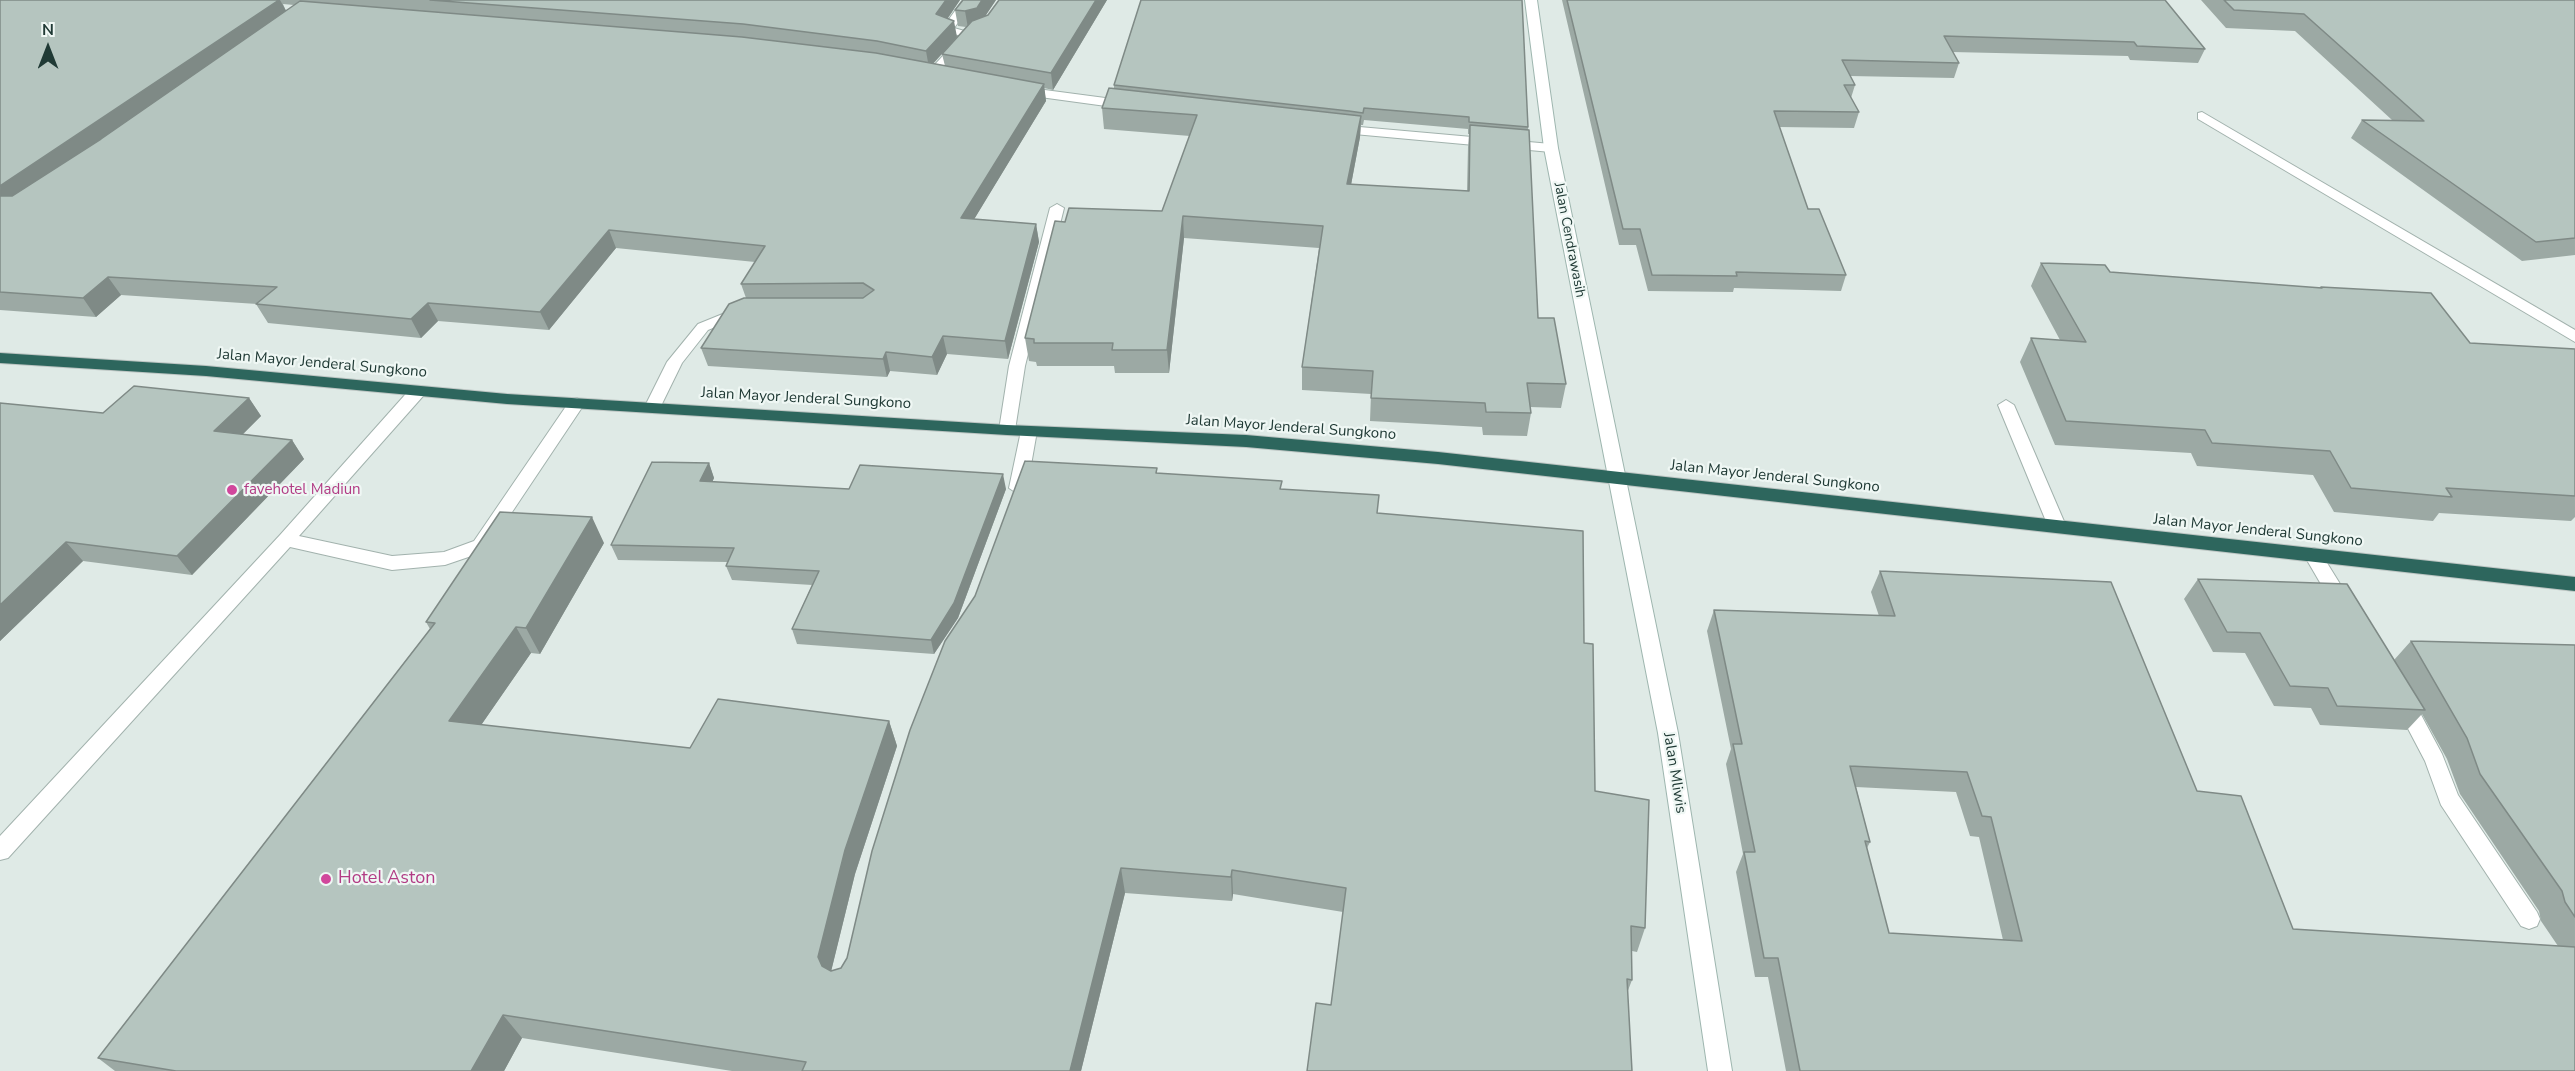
<!DOCTYPE html>
<style>
body{margin:0}
#map{position:relative;width:2575px;height:1071px;overflow:hidden;background:#dfeae6;font-family:"Nunito Sans",sans-serif}
canvas{display:block}
.north{position:absolute;left:18px;top:18px;width:60px;height:60px;-webkit-text-stroke:4px #eff7f4;paint-order:stroke;rotate:0deg;font-size:16px;font-weight:700;line-height:24px;text-align:center;color:#203a35}
.north::after{content:'';display:block;margin:auto;width:21px;height:27px;background:#203a35;clip-path:polygon(50% 0,100% 100%,50% 72%,0 100%)}
</style>
<div id="map">
<canvas width="2575" height="1071"></canvas>
<div class="north">N</div>
</div>
<script>
const g = document.querySelector('canvas').getContext('2d');
g.lineJoin = 'round';
const shape = rows => new Path2D(rows.map(r => 'M' + r).join(''));
function trace(path, color, width, dash) { g.strokeStyle = color; g.lineWidth = width; g.lineCap = dash ? 'butt' : 'round'; g.setLineDash(dash || []); g.stroke(path); }
function paint(path, color) { g.fillStyle = color; g.fill(path, 'evenodd'); }
function write(font, color, halo, rows, align = 'center') {
  g.font = font + ' "Nunito Sans",sans-serif'; g.lineWidth = 4.5; g.setLineDash([]); g.textBaseline = 'middle'; g.strokeStyle = halo; g.fillStyle = color; for (const [text, x, y, turn = 0] of rows) {
    g.save(); g.translate(x, y); g.rotate((+turn || 0) * Math.PI / 180); g.textAlign = isNaN(turn) ? turn : align; if (halo) g.strokeText(text, 0, 0); g.fillText(text, 0, 0); g.restore();
  }
}
const lane = shape([
 [1057,204,1064,208,1025,366,1015,430,1007,435,999,430,1009,366,1050,208,1057,204],
 [740,307,745,309,748,312,745,315,708,330,682,363,658,412,646,412,644,408,667,362,698,324,740,307],
 [418,386,424,387,426,391,424,395,299,536,392,556,444,552,474,541,571,399,577,398,585,403,486,551,445,565,392,570,290,547,8,858,0,860,0,836,280,535,412,387,418,386],
 [1029,426,1037,431,1027,488,1018,494,1009,488,1021,431,1029,426]
]);
const street = shape([
 [963,0,975,0,954,28,975,34,937,77,929,77,929,71,961,36,941,30,963,0],
 [1022,87,1128,101,1134,105,1128,109,1018,94,1016,91,1022,87],
 [2202,112,2575,330,2575,342,2198,119,2198,113,2202,112],
 [1337,125,1551,144,1558,148,1551,152,1332,132,1332,126,1337,125],
 [2006,400,2014,405,2066,526,2063,530,2057,532,2051,530,2048,526,1998,405,2006,400],
 [2313,548,2319,550,2350,600,2352,605,2350,610,2336,610,2304,555,2307,550,2313,548],
 [2404,694,2411,696,2442,754,2458,795,2537,912,2540,919,2537,926,2529,929,2521,926,2441,805,2425,761,2394,702,2397,696,2404,694]
]);
const secondary = shape([
 [1525,0,1537,0,1558,148,1678,733,1732,1071,1708,1071,1658,733,1544,148,1525,0]
]);
const highway = shape([
 [0,353,206,366,507,394,1007,425,1246,435,1438,452,2575,577,2575,591,1438,464,1246,447,1007,435,507,404,206,376,0,363,0,353]
]);
const wall = shape([
 [0,0,960,0,948,18,957,37,933,64,945,66,942,54,966,27,958,26,955,10,996,0,985,16,988,15,999,0,1107,0,1053,90,1044,88,1046,101,974,219,1036,224,1039,242,1008,359,947,354,937,375,890,371,887,377,708,366,701,348,746,298,741,284,755,262,616,248,549,330,438,321,421,338,268,323,256,304,257,304,121,295,96,317,0,310],
 [283,4,294,5,286,11],
 [1141,0,1528,127,1538,318,1566,384,1561,408,1530,407,1531,413,1527,436,1483,435,1482,427,1370,421,1371,394,1302,390,1302,367,1319,248,1184,238,1169,373,1115,373,1114,366,1037,366,1036,362,1029,361,1025,338,1065,222,1162,211,1190,136,1104,129,1102,108,1114,88,1114,85],
 [1364,120,1468,129,1468,134,1469,134,1468,147,1467,191,1351,185,1360,137,1361,125,1363,125],
 [1562,0,2165,0,2205,49,2198,63,2130,60,2128,56,1952,52,1959,63,1954,78,1850,76,1855,85,1851,98,1859,112,1854,128,1779,127,1808,209,1846,275,1841,291,1734,288,1733,292,1648,291,1636,245,1619,245],
 [2201,0,2575,0,2575,255,2522,261,2351,138,2362,120,2392,120,2295,31,2226,28],
 [2041,263,2110,272,2320,288,2321,287,2470,343,2575,349,2575,517,2571,521,2439,513,2433,521,2334,512,2313,475,2197,466,2191,453,2055,445,2020,362,2031,338,2060,340,2031,286],
 [249,398,261,416,243,434,292,440,304,459,192,575,83,561,0,641,0,403,103,413],
 [709,463,714,478,712,482,849,489,1006,489,958,618,934,654,797,644,792,629,812,585,732,580,726,566,727,562,618,560,611,545],
 [1157,468,1157,473,1282,489,1377,513,1584,643,1595,791,1645,928,1637,952,1632,951,1632,980,1627,993,1331,1005,1343,912,1233,894,1232,901,1125,893,1081,1071,732,1071,522,1038,504,1071,115,1071,98,1058,430,629,426,622,604,543,540,654,531,653,481,725,690,748,889,721,897,746,855,874,831,971,841,968],
 [1880,571,2197,791,2293,929,2558,946,2541,921,2539,911,2460,794,2447,759,2422,714,2407,730,2320,725,2311,708,2274,706,2245,653,2213,652,2184,599,2198,579,2394,660,2411,641,2575,645,2575,1071,1786,1071,1768,977,1755,977,1736,872,1743,854,1726,764,1731,749,1707,631,1714,610,1879,616,1871,592],
 [1856,787,1956,792,1970,836,1979,837,2003,940,1889,933,1867,848,1870,842]
]);
const shadedWall = shape([
 [279,0,280,0,289,16,13,204,1,196,0,186],
 [946,0,960,0,939,31,936,14],
 [982,0,996,0,980,24,968,28,965,11],
 [1096,0,1107,0,1053,90,1051,73],
 [954,21,957,37,929,68,926,51],
 [1044,84,1046,101,964,236,961,218],
 [1361,116,1360,137,1347,206,1347,184],
 [1183,216,1184,238,1169,373,1167,350],
 [1036,224,1039,242,1008,359,1005,341],
 [609,230,616,248,549,330,540,312],
 [108,277,121,295,96,317,83,298],
 [428,303,438,321,421,338,411,319],
 [943,336,947,354,937,375,932,357],
 [886,352,890,371,887,377,883,359],
 [249,398,261,416,227,450,214,431],
 [292,440,304,459,192,575,177,556],
 [709,463,714,478,706,496,700,481],
 [1003,474,1006,489,958,618,934,654,931,640],
 [592,517,604,543,540,654,526,628],
 [66,542,83,561,0,641,0,605],
 [516,627,531,653,466,747,449,721],
 [889,721,897,746,855,874,829,980,818,957,845,850],
 [1121,868,1125,893,1081,1071,1070,1071],
 [1232,870,1233,894,1232,901,1231,877],
 [503,1015,522,1038,504,1071,471,1071]
]);
const building = shape([
 [0,0,279,0,0,186,0,0],
 [430,0,946,0,936,14,954,21,926,51,877,41,743,24,430,0],
 [963,0,982,0,977,8,965,11,955,10,963,0],
 [999,0,1096,0,1051,73,942,54,972,21,988,15,999,0],
 [1141,0,1522,0,1528,127,1469,122,1469,117,1364,108,1363,113,1349,111,1114,85,1141,0],
 [1567,0,2165,0,2205,49,2137,46,2134,42,1944,36,1959,63,1842,60,1855,85,1844,85,1859,112,1774,111,1808,209,1819,209,1846,275,1736,272,1737,276,1652,275,1640,229,1623,229,1567,0],
 [2224,0,2575,0,2575,238,2536,242,2362,120,2424,121,2304,14,2234,10,2224,0],
 [300,1,742,37,876,53,1044,84,961,218,1036,224,1005,341,943,336,932,357,886,352,883,359,701,348,729,304,744,298,863,298,874,290,863,283,741,284,765,246,609,230,540,312,428,303,411,319,256,304,277,287,108,277,83,298,0,292,0,188,1,196,12,196,101,139,300,1],
 [1109,88,1361,116,1347,184,1469,191,1470,125,1529,130,1538,318,1554,318,1566,384,1527,383,1531,413,1486,412,1485,403,1371,398,1373,371,1302,367,1323,226,1183,216,1167,350,1112,350,1113,343,1034,343,1034,339,1025,338,1055,221,1065,222,1069,208,1162,211,1197,115,1102,108,1109,88],
 [2041,263,2105,265,2110,272,2322,288,2321,287,2431,293,2470,343,2575,349,2575,496,2446,488,2452,497,2351,488,2330,451,2212,443,2205,430,2066,421,2031,338,2086,342,2041,263],
 [134,386,249,398,214,431,292,440,177,556,66,542,0,605,0,403,103,413,134,386],
 [1025,461,1157,468,1156,473,1282,481,1280,489,1379,495,1377,513,1583,531,1584,643,1593,644,1595,791,1649,800,1645,928,1631,926,1632,980,1627,979,1632,1071,1307,1071,1316,1003,1331,1005,1346,888,1232,870,1231,877,1121,868,1070,1071,802,1071,806,1062,503,1015,471,1071,176,1071,98,1058,435,623,426,622,500,512,592,517,526,628,516,627,449,721,690,748,718,699,889,721,845,850,818,957,822,966,831,971,841,968,847,958,872,851,910,730,945,641,975,596,1025,461],
 [652,462,709,463,700,481,849,489,860,465,1003,474,954,603,931,640,792,629,819,571,726,566,734,548,611,545,652,462],
 [1880,571,2111,582,2197,791,2241,796,2293,929,2575,947,2575,1071,1800,1071,1778,958,1764,958,1744,852,1755,852,1733,744,1742,744,1714,610,1895,616,1880,571],
 [1850,766,1967,772,1982,816,1991,817,2022,941,1889,933,1865,841,1870,842,1850,766],
 [2198,579,2347,584,2425,710,2337,706,2328,688,2290,686,2260,633,2227,632,2198,579],
 [2411,641,2575,645,2575,917,2565,902,2562,891,2480,774,2467,738,2411,641]
]);
const markers = [
 [232,490,6,"#d1479c"],
 [326,879,6,"#d1479c"]
];
const farStreetnames = [
 ["Jalan Cendrawasih",1569,240,79]
];
const streetNames = [
 ["Jalan Mayor Jenderal Sungkono",322,364,5],
 ["Jalan Mayor Jenderal Sungkono",806,399,3],
 ["Jalan Mayor Jenderal Sungkono",1291,428,4],
 ["Jalan Mayor Jenderal Sungkono",1775,477,6],
 ["Jalan Mayor Jenderal Sungkono",2258,531,6],
 ["Jalan Mliwis",1674,773,81]
];
const hotelNames = [
 ["favehotel Madiun",244,490]
];
const nearHotelnames = [
 ["Hotel Aston",338,879]
];
trace(lane, '#a2b2ad', 2);
trace(street, '#a2b2ad', 2);
trace(secondary, '#9eb6af', 2);
trace(highway, '#bcc4c2', 2);
paint(lane, '#fff');
paint(street, '#fff');
paint(secondary, '#fff');
paint(highway, '#2d665d');
paint(wall, '#9ca9a4');
paint(shadedWall, '#7f8a86');
paint(building, '#b5c5bf');
trace(building, '#7f8a86', 1.5);
for (const [x, y, r, color] of markers) { const dot = new Path2D(); dot.arc(x, y, r, 0, 2 * Math.PI); g.fillStyle = color; g.fill(dot); trace(dot, '#eff7f4', 2); }
write('14px', '#203a35', '#eff7f4', farStreetnames);
write('15px', '#203a35', '#eff7f4', streetNames);
write('15px', '#b23c85', '#eff7f4', hotelNames, 'left');
write('18px', '#b23c85', '#eff7f4', nearHotelnames, 'left');
</script>
